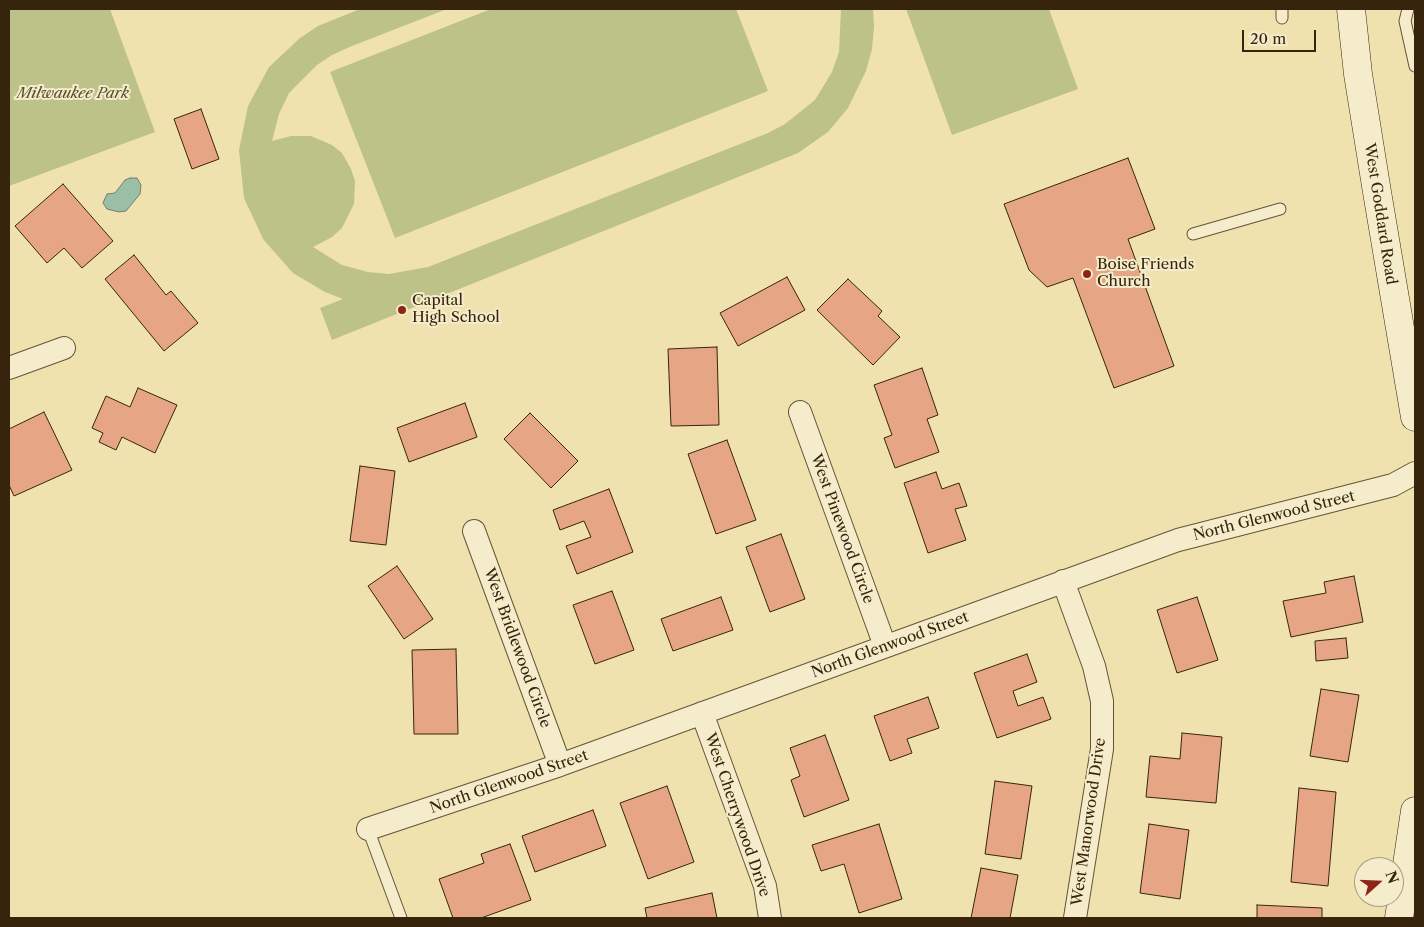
<!DOCTYPE html>
<style>
body{margin:0}
#map{position:relative;width:1424px;height:927px;overflow:hidden;background:#f0e2af;font-family:"Libre Caslon Text",serif}
canvas{display:block}
.frame{position:absolute;inset:0;border:10px solid #36240d;pointer-events:none}
.north{position:absolute;left:1354px;top:857px;width:50px;height:50px;box-sizing:border-box;background:#f5eccb;border:1px solid #a99c7f;border-radius:50%;rotate:70deg;font-size:14px;font-weight:700;line-height:20px;text-align:center;color:#36240d}
.north::after{content:'';display:block;margin:auto;width:18px;height:22px;background:#8f2418;clip-path:polygon(50% 0,100% 100%,50% 72%,0 100%)}
.scale{position:absolute;left:1242px;top:30px;width:74px;height:22px;box-sizing:border-box;border:2px solid #36240d;border-top:0;padding-left:6px;font-size:15px;line-height:18px;white-space:nowrap;color:#36240d;-webkit-text-stroke:4px #f5eccb;paint-order:stroke}
</style>
<div id="map">
<canvas width="1424" height="927"></canvas>
<div class="frame"></div>
<div class="north">N</div>
<div class="scale">20 m</div>
</div>
<script>
const g = document.querySelector('canvas').getContext('2d');
g.lineJoin = 'round';
function paint(path, color) { g.fillStyle = color; g.fill(path, 'evenodd'); }
const shape = rows => new Path2D(rows.map(r => 'M' + r).join(''));
function trace(path, color, width, dash) { g.strokeStyle = color; g.lineWidth = width; g.lineCap = dash ? 'butt' : 'round'; g.setLineDash(dash || []); g.stroke(path); }
function write(font, color, halo, rows, align = 'center') {
  g.font = font + ' "Libre Caslon Text",serif'; g.lineWidth = 4; g.setLineDash([]); g.textBaseline = 'middle'; g.strokeStyle = halo; g.fillStyle = color; for (const [text, x, y, turn = 0] of rows) {
    g.save(); g.translate(x, y); g.rotate((+turn || 0) * Math.PI / 180); g.textAlign = isNaN(turn) ? turn : align; if (halo) g.strokeText(text, 0, 0); g.fillText(text, 0, 0); g.restore();
  }
}
const green = shape([
 [9,9,110,9,155,132,9,186],
 [360,9,447,9,352,46,332,55,317,65,289,93,279,114,272,141,291,136,311,136,332,145,342,153,351,169,355,181,354,204,342,228,332,237,313,247,342,265,368,272,389,274,428,267,768,133,785,124,815,100,832,72,839,52,841,9,873,9,874,27,872,49,866,71,848,108,828,132,798,153,332,340,320,308,343,299,325,292,293,273,263,239,244,198,239,150,248,106,269,67,300,38,318,26],
 [491,9,736,9,768,91,395,238,330,72],
 [906,9,1049,9,1078,89,952,135]
]);
const water = shape([
 [130,178,137,178,141,185,140,194,126,211,119,212,107,209,103,203,107,194,115,193,125,180,130,178]
]);
const building = shape([
 [201,109,219,159,192,169,174,119,201,109],
 [1128,158,1155,229,1128,239,1174,366,1114,388,1073,278,1047,287,1029,270,1004,204,1128,158],
 [63,184,113,241,82,268,64,248,47,263,15,226,63,184],
 [134,255,166,295,171,291,198,323,164,351,105,279,134,255],
 [787,277,805,310,738,346,720,313,787,277],
 [848,279,882,311,878,316,900,337,873,365,817,310,848,279],
 [717,347,719,425,671,426,668,349,717,347],
 [922,368,938,415,927,419,939,452,895,468,884,438,892,435,874,385,922,368],
 [138,388,177,405,155,453,122,437,116,450,99,442,103,433,92,428,106,396,130,407,138,388],
 [465,403,477,437,409,462,397,428,465,403],
 [44,412,72,470,14,496,9,485,9,429,44,412],
 [530,413,578,461,551,488,504,439,530,413],
 [727,440,756,520,716,534,688,454,727,440],
 [360,466,395,471,386,545,350,541,360,466],
 [936,472,942,489,959,483,967,506,955,509,966,540,928,553,904,483,936,472],
 [609,489,633,552,577,574,566,546,591,537,584,521,560,530,553,510,609,489],
 [781,534,805,599,770,612,746,547,781,534],
 [397,566,433,619,404,639,368,586,397,566],
 [1354,576,1363,622,1291,637,1283,601,1326,593,1324,582,1354,576],
 [612,591,634,650,595,664,573,605,612,591],
 [721,597,733,630,673,651,661,619,721,597],
 [1197,597,1218,660,1177,673,1157,610,1197,597],
 [1346,638,1348,658,1316,661,1315,641,1346,638],
 [456,649,458,734,414,734,412,650,456,649],
 [1027,654,1037,682,1013,691,1018,706,1043,697,1051,719,997,738,974,673,1027,654],
 [1321,689,1359,695,1348,762,1310,756,1321,689],
 [928,697,939,728,907,739,912,753,890,761,874,716,928,697],
 [1182,733,1222,737,1216,803,1146,797,1150,756,1180,759,1182,733],
 [825,735,849,800,804,817,791,780,800,776,790,748,825,735],
 [995,781,1032,786,1021,859,985,854,995,781],
 [667,786,694,862,648,879,620,803,667,786],
 [1299,788,1336,792,1328,886,1291,882,1299,788],
 [593,810,606,846,535,872,522,836,593,810],
 [879,824,902,899,859,913,844,864,821,871,812,845,879,824],
 [1149,824,1189,830,1180,899,1140,893,1149,824],
 [510,844,531,900,481,918,453,918,439,879,484,863,481,854,510,844],
 [981,868,1018,875,1010,918,971,918,981,868],
 [712,893,717,918,647,918,645,908,712,893],
 [1257,905,1322,908,1322,918,1257,918,1257,905]
]);
const lane = shape([
 [1282,9,1282,18],
 [1408,9,1405,21,1415,66],
 [1193,234,1280,209],
 [368,829,401,918]
]);
const street = shape([
 [9,368,64,348],
 [800,412,885,646],
 [474,531,560,765],
 [1063,581,1094,666,1102,701,1102,749,1075,918],
 [702,713,765,886,770,918],
 [368,829,560,765,1178,540,1393,485,1415,473]
]);
const secondary = shape([
 [1351,9,1358,74,1377,192,1415,417],
 [1399,918,1415,811]
]);
const markers = [
 [1087,274,5,"#8f2418"],
 [402,310,5,"#8f2418"]
];
const parkNames = [
 ["Milwaukee Park",73,94]
];
const streetNames = [
 ["West Goddard Road",1380,214,81],
 ["North Glenwood Street",1274,516,-14],
 ["West Pinewood Circle",842,529,70],
 ["North Glenwood Street",890,645,-20],
 ["West Bridlewood Circle",517,648,70],
 ["North Glenwood Street",509,782,-19],
 ["West Cherrywood Drive",737,815,71],
 ["West Manorwood Drive",1089,822,-82]
];
const poiNames = [
 ["Boise Friends",1097,265],
 ["Church",1097,282],
 ["Capital",412,301],
 ["High School",412,318]
];
paint(green, '#bdc288');
paint(water, '#9bbea7');
trace(water, '#738069', 1);
paint(building, '#e6a686');
trace(building, '#36240d', 1);
trace(lane, '#645436', 13);
trace(street, '#645436', 24);
trace(secondary, '#36240d', 29);
trace(lane, '#f5eccb', 11);
trace(street, '#f5eccb', 22);
trace(secondary, '#f5eccb', 28);
for (const [x, y, r, color] of markers) { const dot = new Path2D(); dot.arc(x, y, r, 0, 2 * Math.PI); g.fillStyle = color; g.fill(dot); trace(dot, '#f5eccb', 2); }
write('italic 15px', '#584c2c', '#f5eccb', parkNames);
write('15px', '#36240d', '#f5eccb', streetNames);
write('15px', '#36240d', '#f5eccb', poiNames, 'left');
</script>
